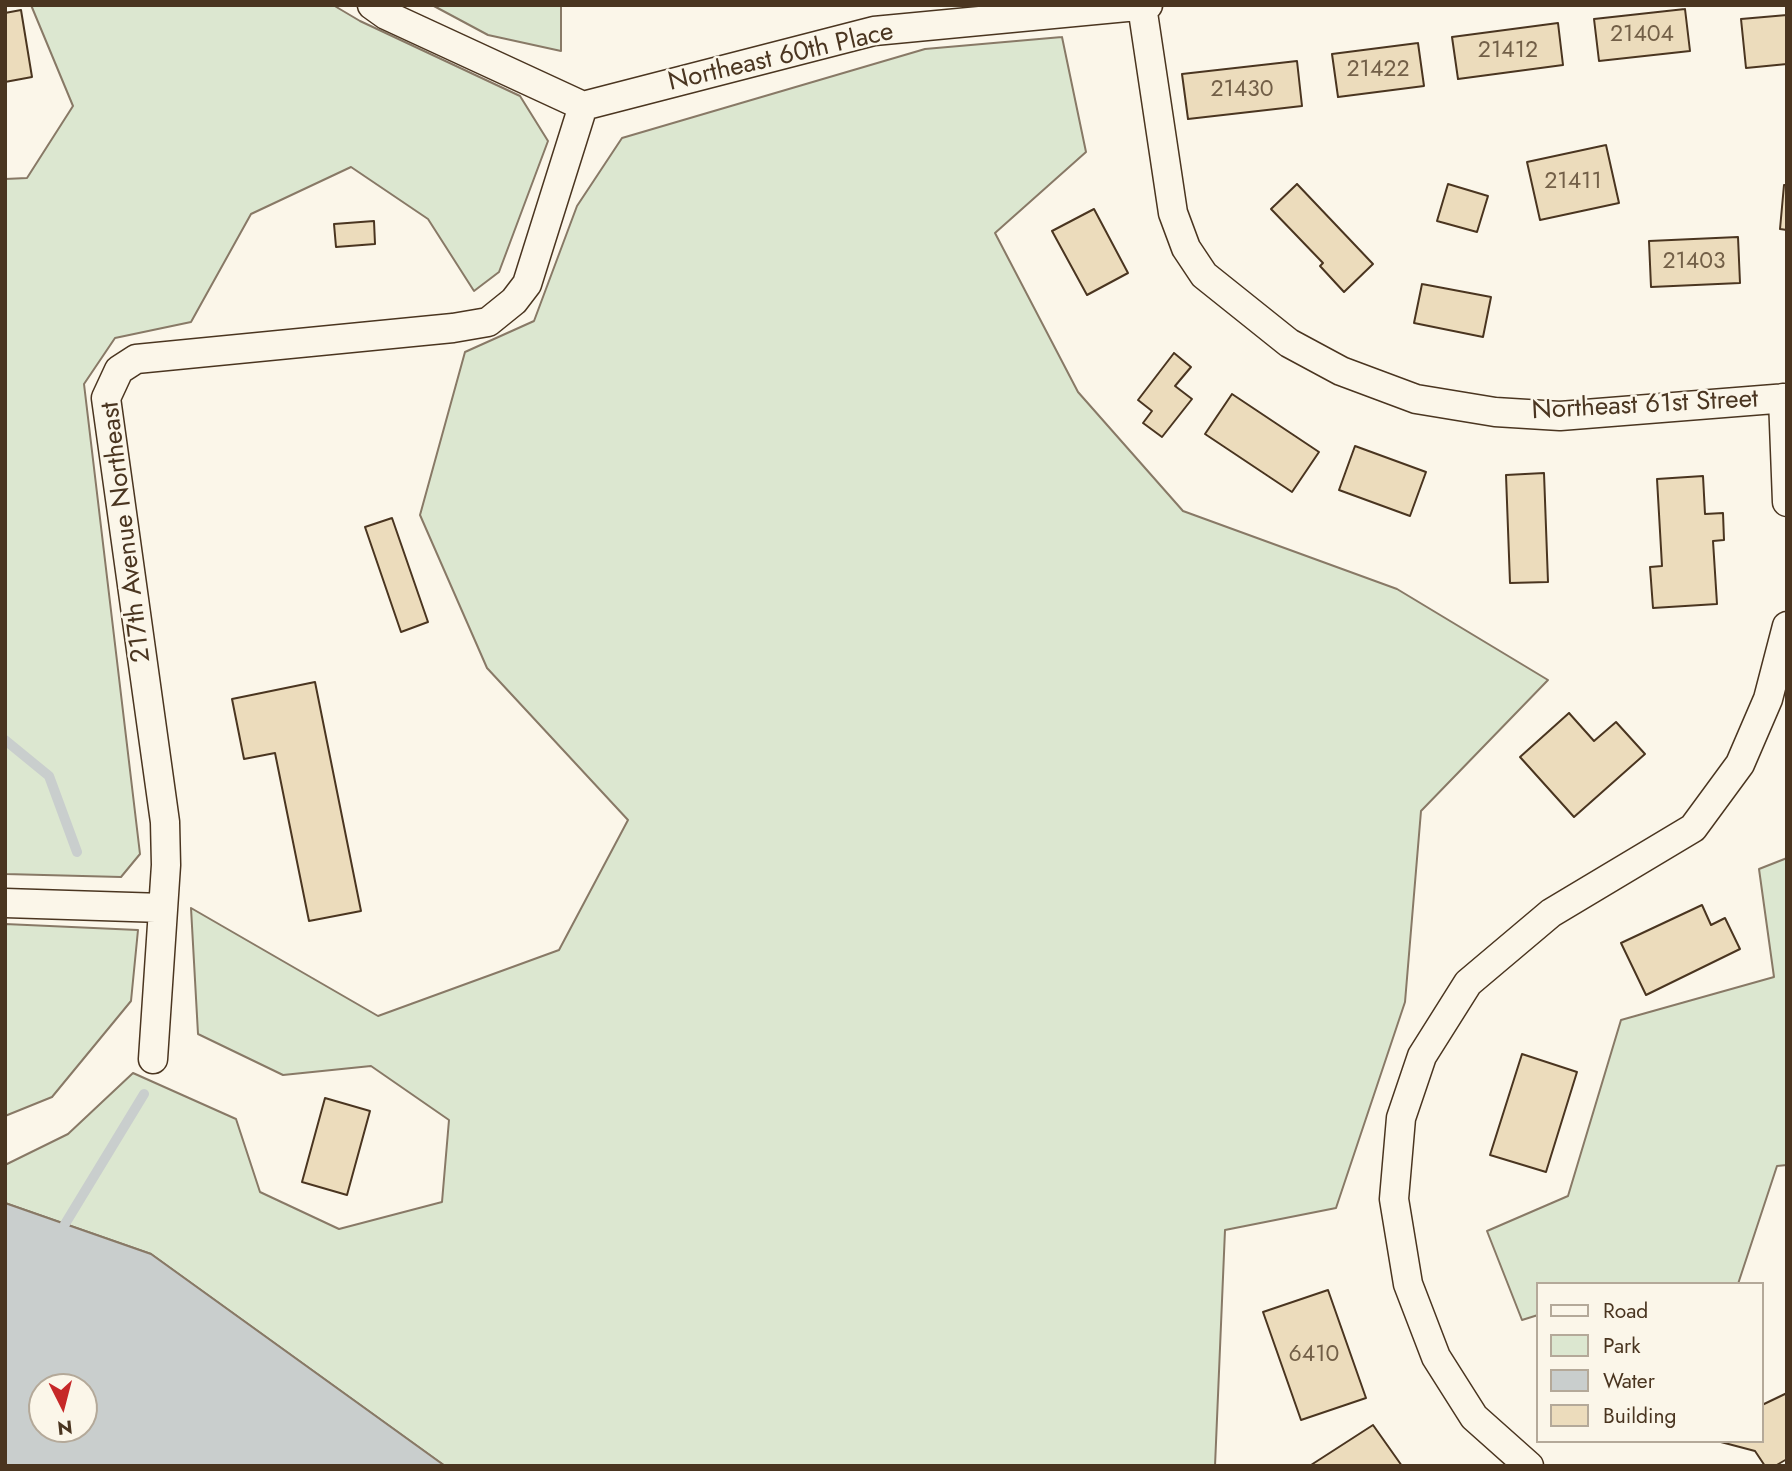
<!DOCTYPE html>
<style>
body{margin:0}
#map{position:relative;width:1792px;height:1471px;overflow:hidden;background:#fbf6e9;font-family:Jost,sans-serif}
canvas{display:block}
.frame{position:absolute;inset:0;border:7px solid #4a3520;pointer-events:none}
.legend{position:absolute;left:1536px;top:1282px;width:228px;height:161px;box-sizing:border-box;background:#fbf6e9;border:2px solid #b4a999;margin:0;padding:9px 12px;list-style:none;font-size:21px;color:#4a3520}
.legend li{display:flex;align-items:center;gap:14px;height:35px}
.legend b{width:35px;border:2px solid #b4a999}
.north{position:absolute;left:28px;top:1373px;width:70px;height:70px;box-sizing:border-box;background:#fbf6e9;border:2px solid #b4a999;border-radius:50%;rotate:174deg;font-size:19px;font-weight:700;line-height:28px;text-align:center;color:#4a3520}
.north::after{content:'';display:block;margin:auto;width:24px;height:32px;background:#c62828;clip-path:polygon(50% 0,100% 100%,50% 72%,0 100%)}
</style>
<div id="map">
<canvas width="1792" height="1471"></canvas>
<div class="frame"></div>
<ul class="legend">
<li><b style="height:9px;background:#fbf6e9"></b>Road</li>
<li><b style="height:19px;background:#dce7d0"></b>Park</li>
<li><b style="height:19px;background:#c9cecd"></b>Water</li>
<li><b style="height:19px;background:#ecdcbc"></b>Building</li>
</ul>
<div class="north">N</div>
</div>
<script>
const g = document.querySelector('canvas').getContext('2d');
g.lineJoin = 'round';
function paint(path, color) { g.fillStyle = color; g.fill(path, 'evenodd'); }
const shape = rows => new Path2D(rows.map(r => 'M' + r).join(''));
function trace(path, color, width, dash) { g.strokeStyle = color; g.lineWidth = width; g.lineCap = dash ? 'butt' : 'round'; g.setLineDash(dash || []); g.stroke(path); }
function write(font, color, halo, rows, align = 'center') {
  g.font = font + ' Jost,sans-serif'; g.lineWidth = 5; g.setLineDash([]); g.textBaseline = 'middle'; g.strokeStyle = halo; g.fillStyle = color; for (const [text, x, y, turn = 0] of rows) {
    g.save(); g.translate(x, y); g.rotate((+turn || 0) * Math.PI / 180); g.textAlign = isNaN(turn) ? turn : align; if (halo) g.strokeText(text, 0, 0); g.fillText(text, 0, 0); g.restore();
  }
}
const green = shape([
 [31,5,333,5,360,21,520,96,548,141,499,272,474,291,428,219,351,167,251,214,191,322,115,338,84,384,140,854,121,877,5,874,5,179,27,178,73,106,31,5],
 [432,5,561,5,561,51,488,35,432,5],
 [1062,37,1086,152,995,233,1078,392,1183,511,1397,589,1548,680,1421,811,1405,1002,1336,1208,1225,1230,1215,1466,445,1466,151,1254,5,1203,5,1165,68,1134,133,1073,236,1119,260,1192,339,1229,442,1202,449,1120,371,1066,283,1075,198,1034,191,908,378,1016,559,950,628,820,487,668,420,515,465,352,534,321,577,206,622,138,925,49,1062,37],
 [1787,858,1787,1165,1777,1166,1738,1284,1538,1284,1538,1315,1522,1320,1487,1231,1568,1196,1621,1020,1774,977,1759,869,1787,858],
 [5,924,138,930,131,1001,52,1097,5,1116,5,924]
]);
const water = shape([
 [5,1203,151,1254,445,1466,5,1466,5,1203],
 [42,1387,84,1387,84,1429,42,1429,42,1387]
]);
const stream = shape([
 [5,740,49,776,77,852],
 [65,1224,144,1094]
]);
const building = shape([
 [1685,9,1690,51,1599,61,1594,19,1685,9],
 [21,10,32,77,5,82,5,13,21,10],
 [1787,15,1787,64,1746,68,1741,19,1787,15],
 [1558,23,1563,65,1458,79,1452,37,1558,23],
 [1418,43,1424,86,1338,97,1332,54,1418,43],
 [1297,61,1302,106,1188,119,1182,74,1297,61],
 [1606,145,1619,203,1540,220,1527,162,1606,145],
 [1297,184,1373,264,1344,292,1320,266,1323,263,1271,209,1297,184],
 [1448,184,1488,196,1477,232,1437,221,1448,184],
 [1784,185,1787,185,1787,230,1780,229,1784,185],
 [1094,209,1128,273,1087,295,1052,231,1094,209],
 [374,221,375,244,336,247,334,224,374,221],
 [1738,237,1740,283,1651,287,1649,241,1738,237],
 [1422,284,1491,297,1483,337,1414,323,1422,284],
 [1174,353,1191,367,1175,386,1192,399,1162,437,1143,423,1152,411,1138,400,1174,353],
 [1232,394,1319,452,1292,492,1205,434,1232,394],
 [1355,446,1426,472,1410,516,1339,490,1355,446],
 [1544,473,1548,582,1510,583,1506,475,1544,473],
 [1703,476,1705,514,1723,513,1724,540,1713,541,1717,604,1653,608,1650,567,1662,566,1657,479,1703,476],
 [392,518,428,622,401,632,365,527,392,518],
 [315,682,361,911,309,921,275,753,244,759,232,699,315,682],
 [1569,713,1594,741,1616,722,1645,754,1574,817,1520,757,1569,713],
 [1702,905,1711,925,1725,918,1740,949,1646,995,1621,943,1702,905],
 [1522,1054,1577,1072,1546,1172,1490,1155,1522,1054],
 [325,1098,370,1111,347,1195,302,1182,325,1098],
 [1328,1290,1366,1398,1301,1420,1263,1312,1328,1290],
 [1787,1393,1787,1459,1775,1466,1765,1466,1755,1451,1717,1441,1762,1441,1762,1405,1787,1393],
 [1373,1425,1402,1466,1311,1465,1373,1425]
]);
const street = shape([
 [372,5,386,15,583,106],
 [1142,6,1173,213,1186,248,1204,275,1289,343,1341,371,1416,399,1495,412,1560,416,1787,398],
 [583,106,874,31,1148,5],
 [1783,398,1787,502],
 [5,903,163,908],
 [153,1059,166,865,165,822,106,398,119,370,136,359,453,328,488,322,514,301,527,284,583,106],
 [1529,1466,1474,1417,1436,1357,1408,1284,1394,1199,1401,1118,1422,1056,1468,983,1551,913,1693,828,1740,764,1768,699,1787,626]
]);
const numberNames = [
 ["21404",1642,35],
 ["21412",1508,51],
 ["21422",1378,70],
 ["21430",1242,90],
 ["21411",1573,182],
 ["21403",1694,262],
 ["6410",1314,1355]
];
const streetNames = [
 ["Northeast 60th Place",781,58,-13],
 ["Northeast 61st Street",1645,406,-3],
 ["217th Avenue Northeast",127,532,-97]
];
paint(green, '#dce7d0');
trace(green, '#887966', 2);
paint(water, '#c9cecd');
trace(water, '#887966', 2);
trace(stream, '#c9cecd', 10);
paint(building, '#ecdcbc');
trace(building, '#4a3520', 2);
trace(street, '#4a3520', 31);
trace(street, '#fbf6e9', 28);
write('23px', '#725f47', null, numberNames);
write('26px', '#4a3520', '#fbf6e9', streetNames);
</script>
